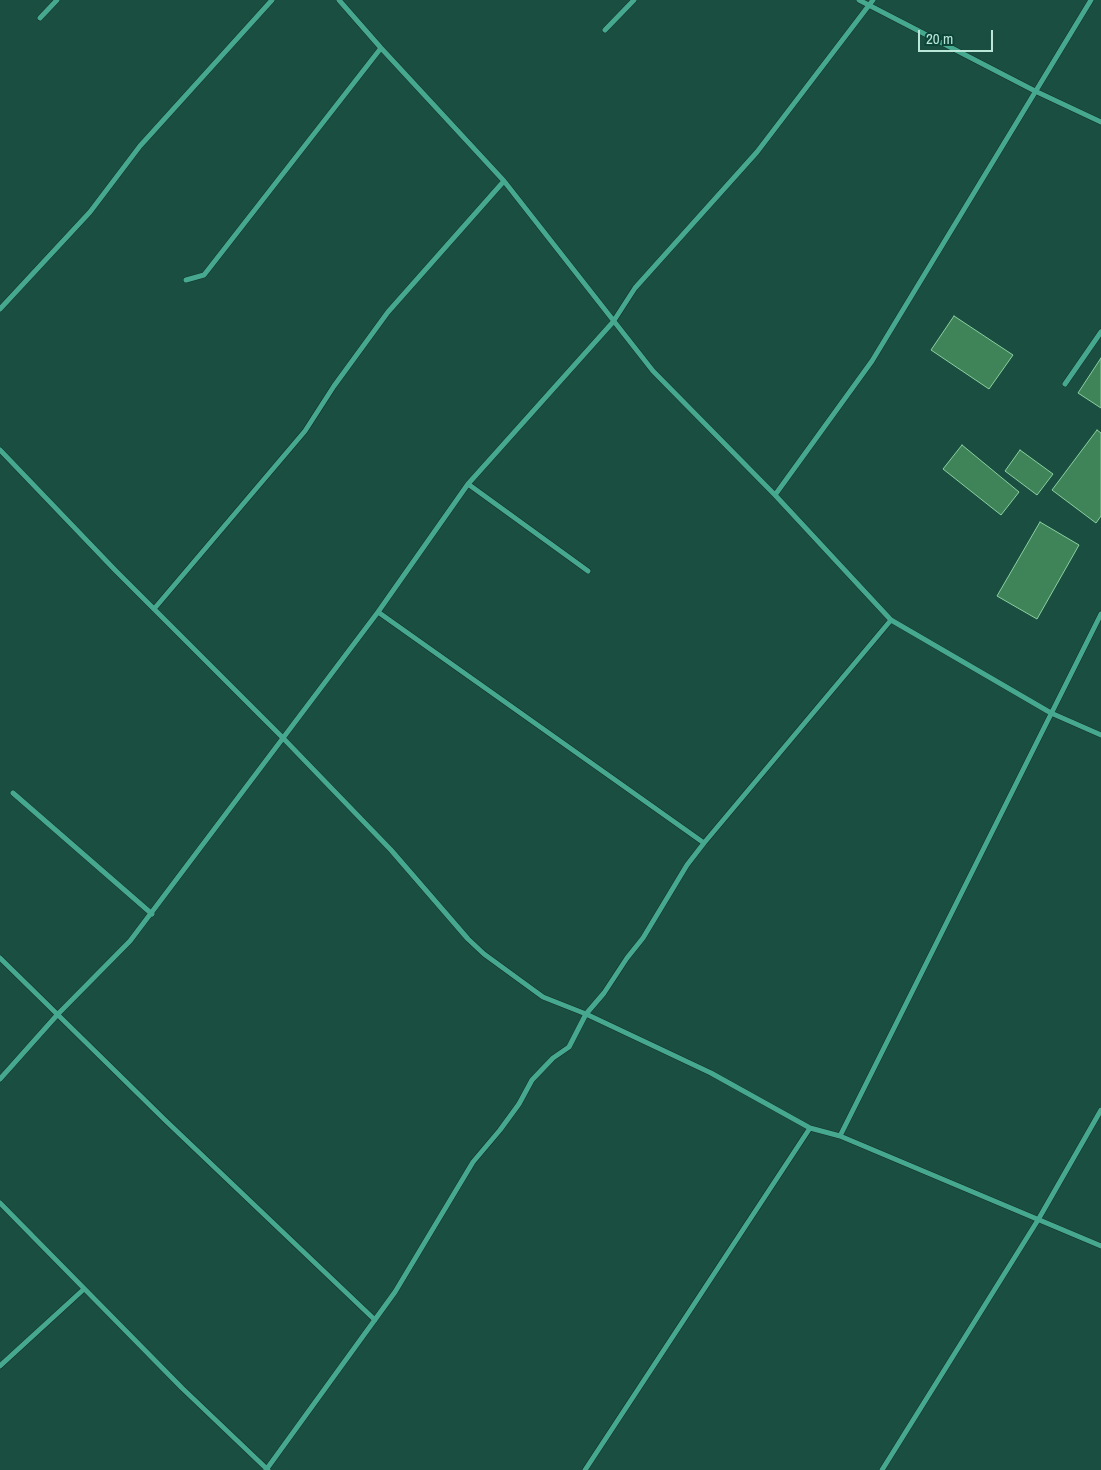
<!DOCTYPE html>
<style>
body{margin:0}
#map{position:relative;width:1101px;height:1470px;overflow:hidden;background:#1a4e41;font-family:"Archivo Narrow",sans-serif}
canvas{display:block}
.scale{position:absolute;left:918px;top:30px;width:75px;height:22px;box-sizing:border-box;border:2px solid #bbe7d9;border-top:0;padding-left:6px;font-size:15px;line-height:18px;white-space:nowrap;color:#bbe7d9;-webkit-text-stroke:4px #0c4437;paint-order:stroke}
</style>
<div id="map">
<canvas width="1101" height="1470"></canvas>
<div class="scale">20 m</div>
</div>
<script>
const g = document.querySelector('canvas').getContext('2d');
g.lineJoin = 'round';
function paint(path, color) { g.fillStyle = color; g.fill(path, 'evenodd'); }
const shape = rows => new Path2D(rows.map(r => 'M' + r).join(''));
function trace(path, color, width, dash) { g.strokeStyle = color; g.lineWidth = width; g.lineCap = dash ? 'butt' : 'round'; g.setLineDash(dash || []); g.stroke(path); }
const building = shape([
 [954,316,1013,355,989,389,931,350,954,316],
 [1101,358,1101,408,1078,393,1101,358],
 [1097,430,1101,433,1101,516,1096,523,1052,490,1097,430],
 [962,445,1019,492,1001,515,943,469,962,445],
 [1020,450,1053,474,1037,495,1005,471,1020,450],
 [1040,522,1079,545,1037,619,997,596,1040,522]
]);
const minor = shape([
 [339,0,381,48,504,181,653,371,775,495,891,620,1051,713,1101,735],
 [859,0,1035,91,1101,122],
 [40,18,57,0],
 [605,30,634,0],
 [186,280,204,275,381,48],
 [0,309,90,212,140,146,272,0],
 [1065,384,1101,332],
 [0,450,115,570,283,738,391,850,468,939,484,954,543,997,586,1014,711,1073,810,1128,840,1136,1101,1246],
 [468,484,588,571],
 [775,495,872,361,1091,0],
 [154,609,305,431,334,386,388,312,504,181],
 [378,612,704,843],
 [13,793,152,914],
 [0,958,165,1120,375,1320],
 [0,1079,58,1014,130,941,378,612,468,484,613,322,635,288,757,152,873,0],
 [840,1136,1101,614],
 [0,1203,182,1388,268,1470],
 [0,1366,84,1289],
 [266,1470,395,1292,473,1162,500,1130,519,1104,532,1080,553,1058,569,1047,586,1014,604,993,627,958,643,938,687,865,704,843,891,620],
 [585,1470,810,1128],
 [882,1470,1038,1220,1101,1110]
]);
paint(building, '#3e8458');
trace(building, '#8ad1a0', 1);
trace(minor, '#123129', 6);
trace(minor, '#46a98f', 5);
</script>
